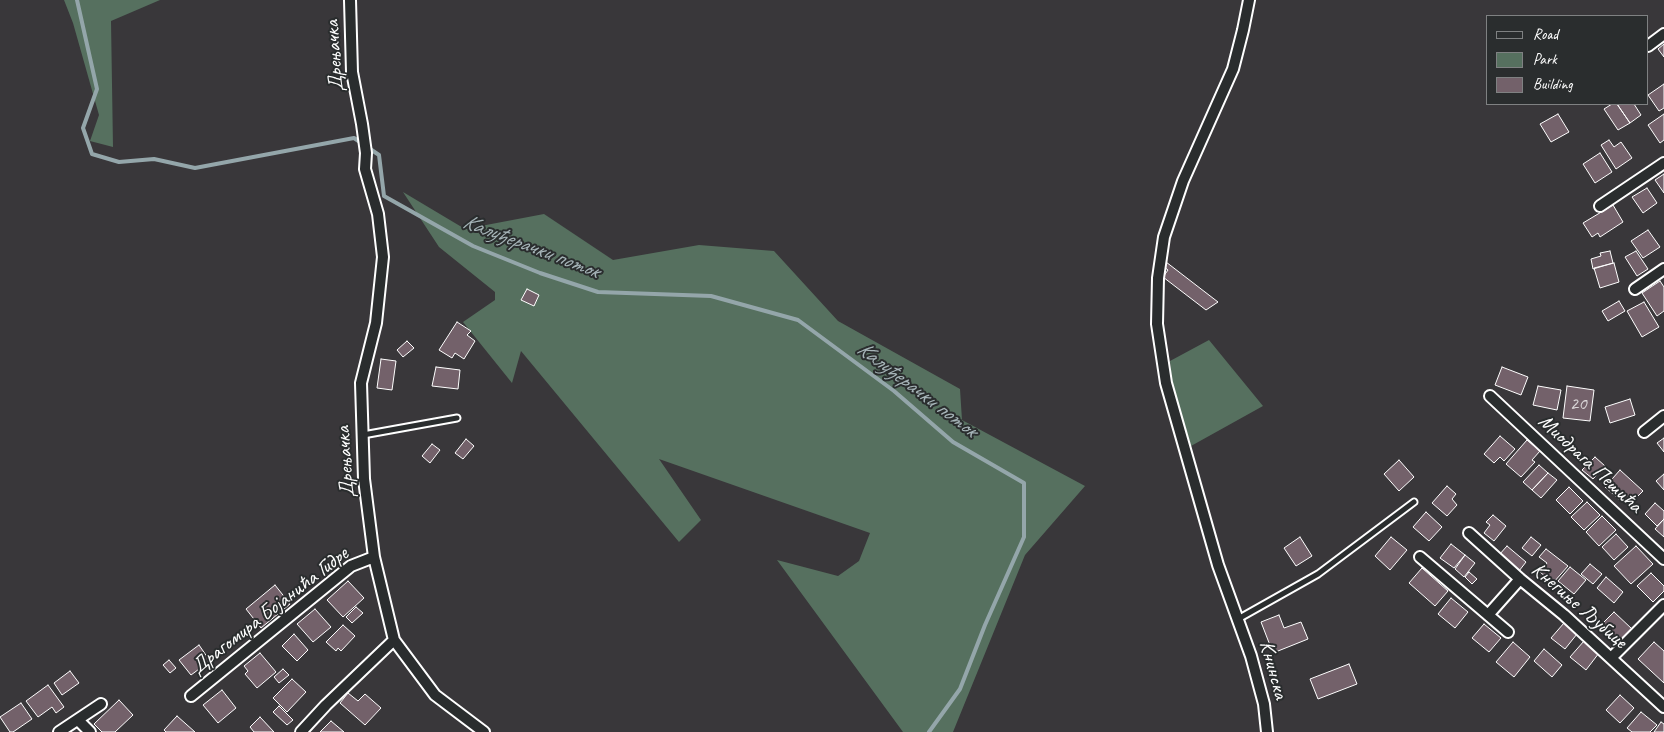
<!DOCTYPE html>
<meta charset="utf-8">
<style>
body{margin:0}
#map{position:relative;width:1664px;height:732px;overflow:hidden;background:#39373a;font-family:Caveat,sans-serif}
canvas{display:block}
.legend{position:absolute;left:1486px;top:15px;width:162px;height:90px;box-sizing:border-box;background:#2a2d2e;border:1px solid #7f8182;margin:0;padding:6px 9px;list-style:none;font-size:15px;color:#fff}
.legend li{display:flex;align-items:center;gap:10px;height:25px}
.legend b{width:25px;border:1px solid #7f8182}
</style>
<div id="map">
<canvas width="1664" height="732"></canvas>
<ul class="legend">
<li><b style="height:6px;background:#2a2d2e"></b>Road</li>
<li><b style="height:14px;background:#56705f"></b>Park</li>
<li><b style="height:14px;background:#73616a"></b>Building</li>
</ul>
</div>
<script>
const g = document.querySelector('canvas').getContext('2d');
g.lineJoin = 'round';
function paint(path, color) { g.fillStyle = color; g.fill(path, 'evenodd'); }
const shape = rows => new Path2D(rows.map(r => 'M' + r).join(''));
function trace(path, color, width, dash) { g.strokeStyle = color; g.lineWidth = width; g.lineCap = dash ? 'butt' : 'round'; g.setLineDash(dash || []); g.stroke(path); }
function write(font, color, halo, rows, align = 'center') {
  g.font = font + ' Caveat,sans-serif'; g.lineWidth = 4; g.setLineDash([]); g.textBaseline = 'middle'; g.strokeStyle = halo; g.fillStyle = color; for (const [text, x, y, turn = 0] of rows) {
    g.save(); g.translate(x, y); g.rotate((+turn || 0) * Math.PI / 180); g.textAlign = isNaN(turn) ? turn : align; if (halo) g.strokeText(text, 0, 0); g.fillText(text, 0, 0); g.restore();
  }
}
const green = shape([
 [64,0,160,0,111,21,113,147,90,141,99,115,73,23],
 [403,192,465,229,544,214,613,260,699,245,774,251,838,321,960,389,962,420,1085,486,1025,555,953,732,903,732,777,560,838,576,859,561,870,533,659,459,701,520,679,542,521,351,512,383,463,322,495,300,495,292,439,247],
 [1209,340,1263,406,1191,446,1172,384,1170,361]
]);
const stream = shape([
 [77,0,97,89,83,128,92,154,119,162,154,159,195,168,354,138,379,155,384,196,473,246,540,273,598,292,711,296,798,320,894,391,953,442,1024,483,1024,537,985,625,960,689,929,732]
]);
const building = shape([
 [1664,44,1664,57,1658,49,1664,44],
 [1664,84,1664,108,1659,111,1648,95,1664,84],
 [1612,104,1617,104,1630,123,1618,130,1604,109,1612,104],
 [1617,104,1634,104,1641,115,1630,123,1617,104],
 [1558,114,1569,132,1551,142,1540,124,1558,114],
 [1664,114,1664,140,1660,143,1648,125,1664,114],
 [1609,140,1614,147,1621,142,1632,158,1616,169,1601,145,1609,140],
 [1600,153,1612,172,1595,183,1583,164,1600,153],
 [1664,174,1664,193,1655,180,1664,174],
 [1647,188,1657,203,1643,213,1632,197,1647,188],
 [1613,205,1623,222,1600,237,1598,233,1592,237,1583,223,1613,205],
 [1648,230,1660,247,1643,258,1631,241,1648,230],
 [1610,251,1613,263,1593,269,1591,259,1601,256,1600,253,1610,251],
 [1636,251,1648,269,1637,276,1625,257,1636,251],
 [1166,262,1218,302,1206,310,1163,277,1168,270,1163,266,1166,262],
 [1614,263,1619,282,1600,288,1594,268,1614,263],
 [1660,281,1664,287,1664,311,1657,316,1642,293,1660,281],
 [527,289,539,295,534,306,521,300,527,289],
 [1619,301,1625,311,1608,321,1602,311,1619,301],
 [1644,302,1659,327,1642,337,1627,311,1644,302],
 [457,322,471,331,467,335,475,341,464,359,455,353,452,358,439,350,457,322],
 [407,341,414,348,403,357,397,350,407,341],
 [381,359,396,361,392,390,377,388,381,359],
 [436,367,460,370,458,389,432,386,436,367],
 [1502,367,1528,377,1521,395,1495,385,1502,367],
 [1538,386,1561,390,1557,410,1533,405,1538,386],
 [1567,386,1594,390,1590,421,1563,418,1567,386],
 [1630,399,1635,415,1610,423,1605,407,1630,399],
 [1500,436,1515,449,1504,461,1500,457,1494,463,1484,454,1500,436],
 [1664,438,1664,452,1657,443,1664,438],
 [466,439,474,446,463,459,455,453,466,439],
 [1527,440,1540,451,1532,460,1535,462,1521,477,1506,464,1527,440],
 [432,444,440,450,430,463,422,456,432,444],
 [1595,457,1605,466,1593,479,1582,470,1595,457],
 [1399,460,1414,477,1399,491,1384,474,1399,460],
 [1539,465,1548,473,1532,490,1523,482,1539,465],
 [1620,470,1643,491,1631,503,1624,497,1621,501,1605,487,1620,470],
 [1548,473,1557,480,1541,498,1532,490,1548,473],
 [1664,474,1664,490,1656,481,1664,474],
 [1447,486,1456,494,1452,499,1457,505,1447,516,1432,503,1447,486],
 [1569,487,1583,501,1570,514,1556,500,1569,487],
 [1587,502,1600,515,1584,530,1571,517,1587,502],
 [1655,503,1664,511,1664,519,1657,526,1645,514,1655,503],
 [1426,512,1442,527,1429,541,1413,527,1426,512],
 [1493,515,1506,526,1494,541,1484,533,1490,525,1486,522,1493,515],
 [1602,516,1616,530,1599,546,1586,532,1602,516],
 [1664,519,1664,537,1655,529,1664,519],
 [1616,534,1628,547,1614,560,1602,547,1616,534],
 [1300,537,1312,556,1296,566,1284,548,1300,537],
 [1391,537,1407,550,1390,570,1375,556,1391,537],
 [1531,537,1541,545,1532,556,1522,548,1531,537],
 [1451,544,1465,555,1454,568,1440,558,1451,544],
 [1507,546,1526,562,1519,571,1499,555,1507,546],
 [1636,546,1653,564,1631,584,1614,566,1636,546],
 [1546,549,1568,566,1553,583,1540,572,1547,563,1539,557,1546,549],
 [1465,555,1475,563,1464,577,1455,569,1465,555],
 [1590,564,1602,574,1593,584,1581,574,1590,564],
 [1570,567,1586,580,1574,594,1558,581,1570,567],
 [1422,568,1448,591,1435,606,1409,583,1422,568],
 [1469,572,1477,579,1472,584,1465,577,1469,572],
 [1651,573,1664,586,1664,591,1653,602,1637,586,1651,573],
 [1606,577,1623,592,1614,603,1597,588,1606,577],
 [348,581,364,598,343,617,327,600,348,581],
 [275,585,290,604,261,628,246,609,275,585],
 [1451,598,1468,612,1455,628,1438,614,1451,598],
 [356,607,363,613,352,623,346,617,356,607],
 [315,609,331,627,313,642,297,624,315,609],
 [1614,612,1632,629,1618,644,1600,626,1614,612],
 [1279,615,1284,628,1301,622,1308,639,1273,653,1261,622,1279,615],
 [1564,623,1577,634,1565,649,1551,638,1564,623],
 [1484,624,1501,638,1489,652,1472,638,1484,624],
 [343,625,355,636,341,651,338,648,336,651,326,642,343,625],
 [294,634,308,650,297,661,282,646,294,634],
 [1584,641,1599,653,1586,670,1570,657,1584,641],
 [1513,642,1530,657,1514,677,1496,662,1513,642],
 [1654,642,1664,651,1664,683,1638,659,1654,642],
 [199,645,210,661,191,675,179,660,199,645],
 [1544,649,1562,665,1552,677,1534,661,1544,649],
 [260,653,276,672,257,688,245,674,248,671,244,666,260,653],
 [169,660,176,668,170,673,163,665,169,660],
 [1349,664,1357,684,1318,699,1310,679,1349,664],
 [283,669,289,675,279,683,274,677,283,669],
 [70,671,79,683,62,695,54,683,70,671],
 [292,679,306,692,287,712,273,698,292,679],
 [48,685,64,707,56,713,52,707,38,717,26,701,48,685],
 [222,690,236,708,218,723,203,705,222,690],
 [348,693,358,701,365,694,381,708,365,725,340,703,348,693],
 [1620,695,1634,708,1620,723,1606,710,1620,695],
 [119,700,133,715,115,732,102,732,94,724,119,700],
 [21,703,32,719,13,732,10,732,0,717,21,703],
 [279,706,293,720,287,725,273,712,279,706],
 [1641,712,1657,725,1650,732,1632,732,1627,728,1641,712],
 [177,716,195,732,166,732,164,730,177,716],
 [260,717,274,732,254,732,250,727,260,717],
 [331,721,344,732,320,732,331,721],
 [1661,722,1664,724,1664,732,1654,732,1661,722]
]);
const service = shape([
 [363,435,457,418],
 [1238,619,1318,574,1414,502]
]);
const minor = shape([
 [350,0,352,72,362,124,366,153,365,169,378,214,383,257,376,323,361,383,364,479,374,557,394,640,435,695,484,732],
 [1249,0,1243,30,1233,69,1183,181,1164,237,1158,278,1157,324,1166,383,1218,565,1251,656,1264,704,1267,732],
 [1648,46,1664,34],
 [1600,206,1664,163],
 [1635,289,1664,269],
 [1490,396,1664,559],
 [1644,432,1664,416],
 [1469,533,1520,579,1564,615,1664,707],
 [1420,557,1508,632],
 [1488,615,1520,579],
 [1611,658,1664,605],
 [191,696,351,566,374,557],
 [78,720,90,732],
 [59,732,101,704],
 [301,732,326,705,394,640]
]);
const numberNames = [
 ["20",1578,404]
];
const streetNames = [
 ["Дрењачка",335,56,-94],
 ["Дрењачка",346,462,-94],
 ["Миодрага Пешића",1590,464,43],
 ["Кнегиње Љубице",1579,606,41],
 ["Драгомира Бојанића Гидре",270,611,-38],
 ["Книнска",1273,670,75]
];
const waterNames = [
 ["Калуђерачки поток",531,247,21],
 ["Калуђерачки поток",917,390,37]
];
paint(green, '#56705f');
trace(stream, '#94a6aa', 4);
paint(building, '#73616a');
trace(building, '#fff', 1);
trace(service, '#fff', 9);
trace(minor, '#fff', 14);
trace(service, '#2a2d2e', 5);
trace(minor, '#2a2d2e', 10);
write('19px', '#dcd8da', null, numberNames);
write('21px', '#fff', '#2a2d2e', streetNames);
write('italic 22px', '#a6b4b8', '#2a2d2e', waterNames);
</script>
